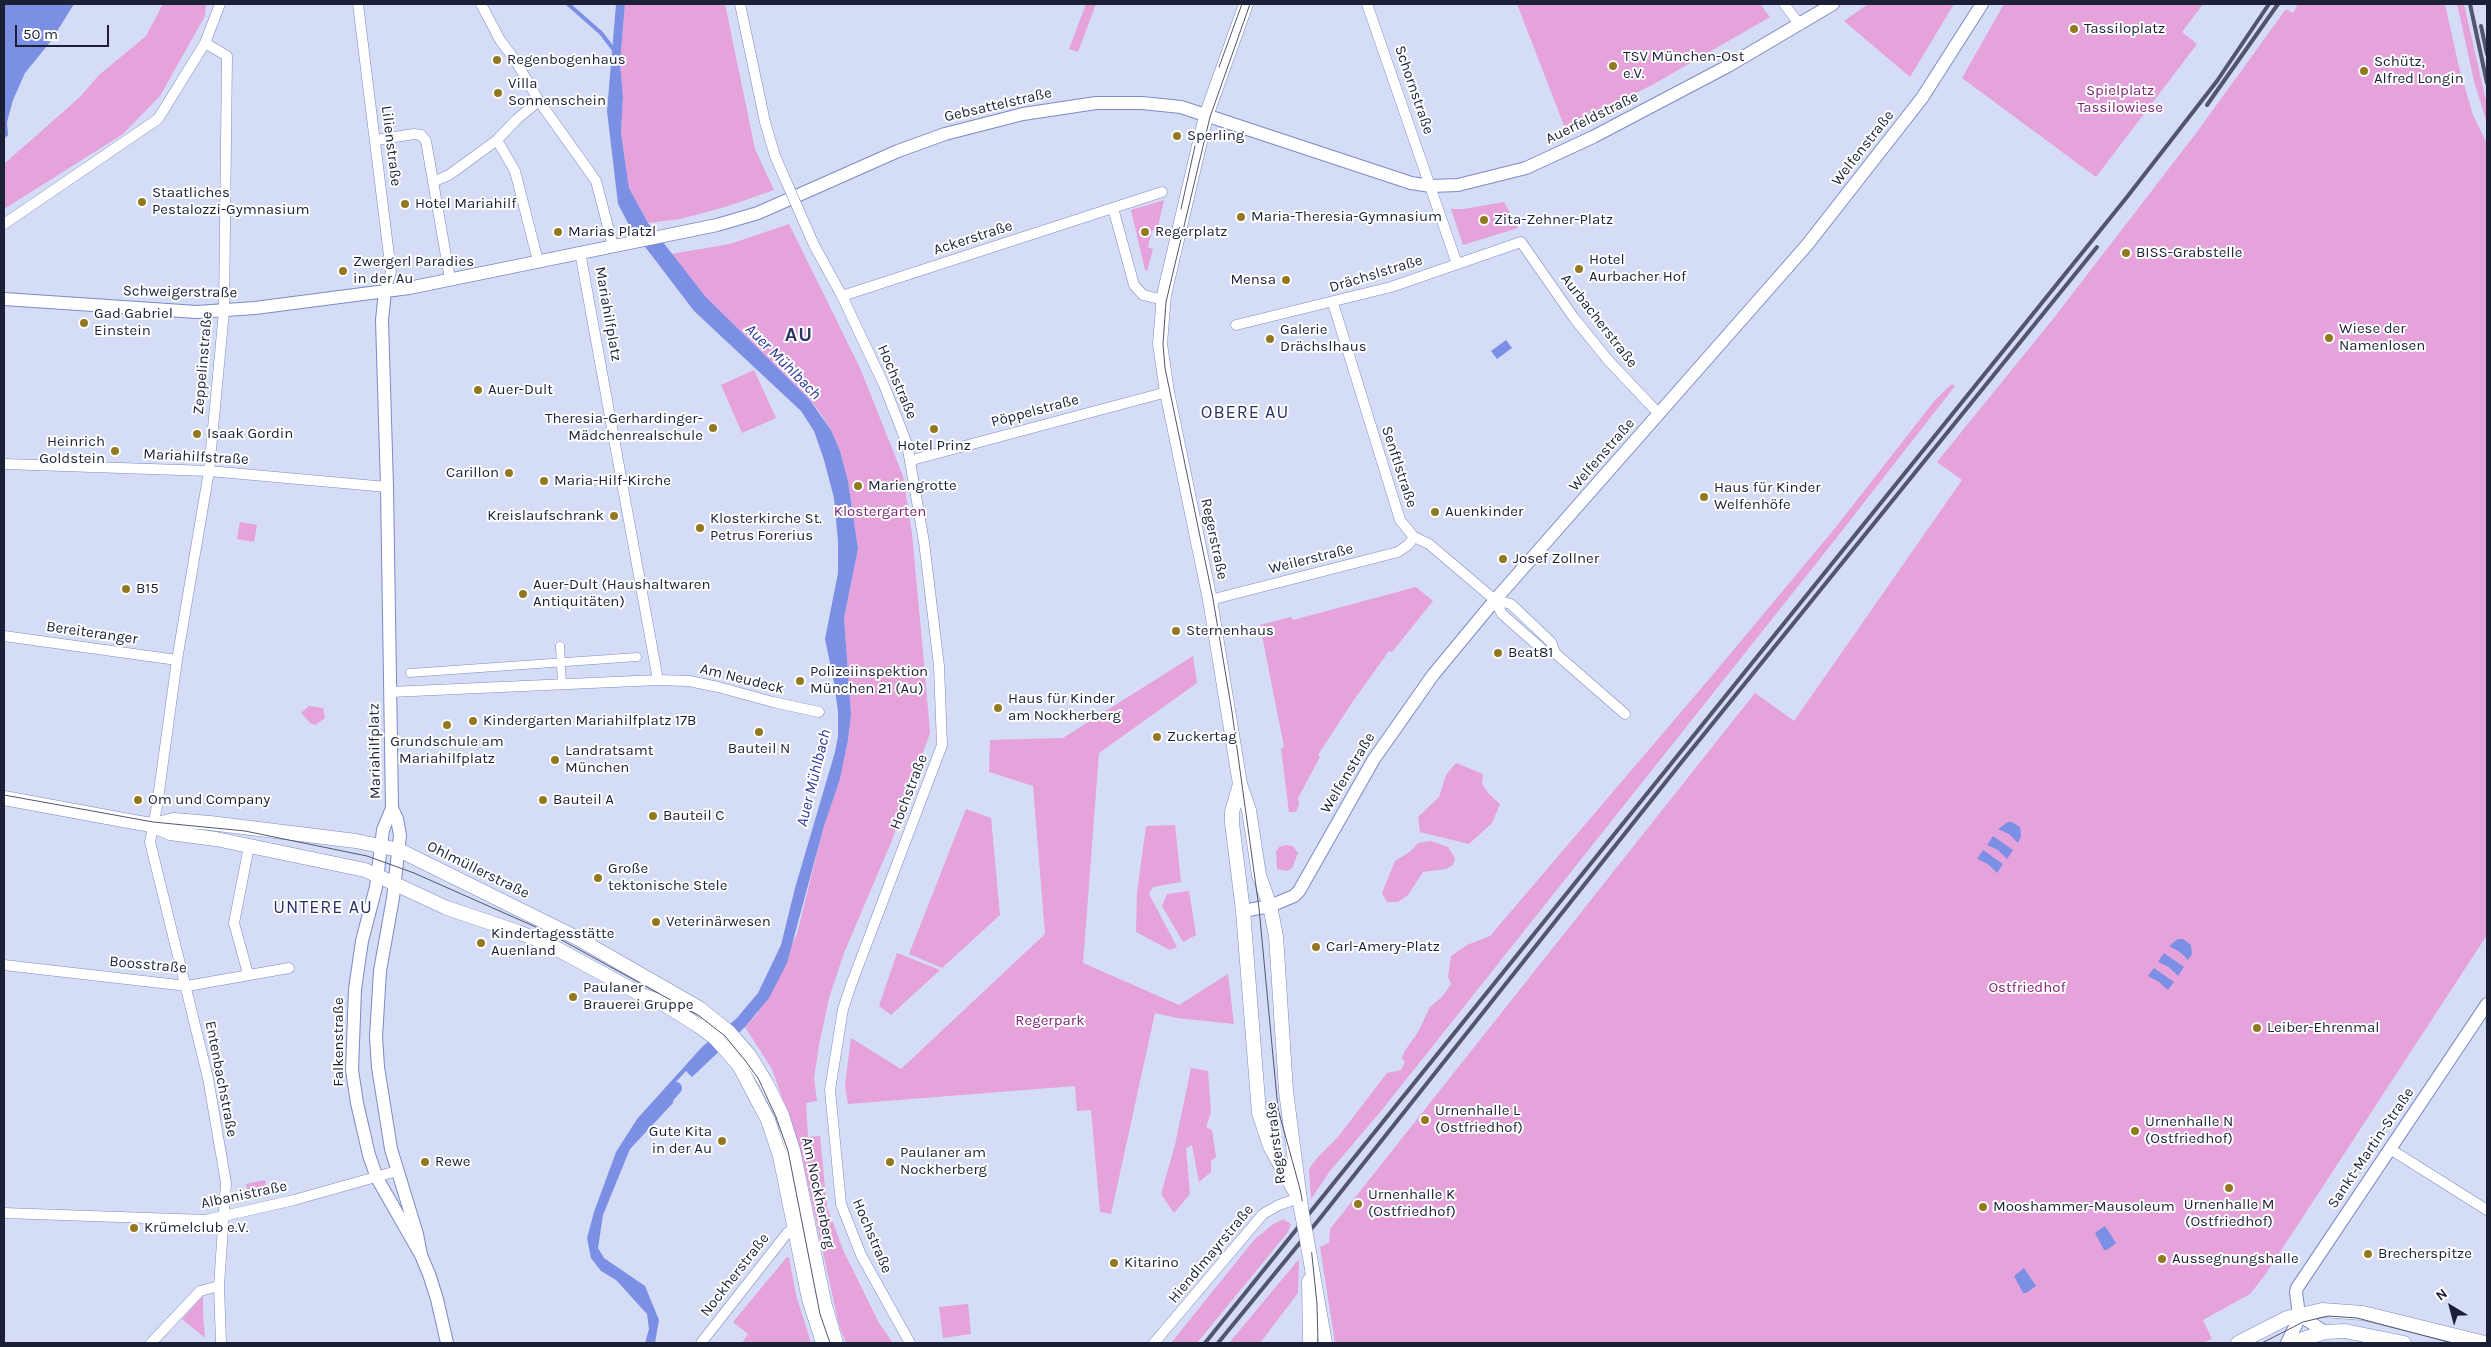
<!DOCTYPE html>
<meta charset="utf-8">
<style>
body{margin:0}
#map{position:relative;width:2491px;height:1347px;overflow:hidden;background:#d5dcf5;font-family:Karla,sans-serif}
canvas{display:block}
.frame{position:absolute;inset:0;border:5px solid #1b2037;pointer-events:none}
.north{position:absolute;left:2426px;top:1282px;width:50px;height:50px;-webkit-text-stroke:4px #fefefe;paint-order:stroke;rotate:323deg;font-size:14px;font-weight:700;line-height:20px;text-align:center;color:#1b2037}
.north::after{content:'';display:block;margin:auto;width:18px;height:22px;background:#1b2037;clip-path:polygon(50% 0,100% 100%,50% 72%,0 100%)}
.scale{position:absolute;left:15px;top:25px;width:94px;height:22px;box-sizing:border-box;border:2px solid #1b2037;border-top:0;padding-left:6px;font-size:15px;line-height:18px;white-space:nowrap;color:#1b2037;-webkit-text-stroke:4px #fefefe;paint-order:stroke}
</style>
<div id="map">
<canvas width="2491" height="1347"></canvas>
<div class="frame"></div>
<div class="north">N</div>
<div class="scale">50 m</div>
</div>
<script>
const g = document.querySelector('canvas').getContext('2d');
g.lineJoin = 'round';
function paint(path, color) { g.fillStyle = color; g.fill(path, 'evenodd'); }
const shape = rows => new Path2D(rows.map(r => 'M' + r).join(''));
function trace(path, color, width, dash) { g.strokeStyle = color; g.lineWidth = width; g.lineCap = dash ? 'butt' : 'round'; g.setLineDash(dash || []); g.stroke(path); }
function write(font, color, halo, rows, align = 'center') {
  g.font = font + ' Karla,sans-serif'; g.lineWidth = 4; g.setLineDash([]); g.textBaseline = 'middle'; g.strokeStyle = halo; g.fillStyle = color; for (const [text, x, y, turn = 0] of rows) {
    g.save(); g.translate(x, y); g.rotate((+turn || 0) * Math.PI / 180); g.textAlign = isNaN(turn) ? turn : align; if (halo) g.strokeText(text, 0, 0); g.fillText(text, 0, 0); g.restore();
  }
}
const green = shape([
 [163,4,206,4,205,16,160,96,123,134,4,209,4,164,80,97,99,75,146,36],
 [625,4,725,4,755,149,774,190,725,207,680,219,648,223,629,188,621,133,623,96,620,63],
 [1086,4,1096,4,1078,52,1069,49],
 [1517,4,1760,4,1770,17,1652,85,1565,128],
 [1868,4,1954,4,1910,77,1844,21],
 [2004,4,2203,4,2182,32,2197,44,2096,177,1962,78],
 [2298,4,2445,4,2459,67,2473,115,2487,144,2487,935,2265,1275,2250,1294,2203,1320,2212,1339,2203,1343,1335,1343,1320,1247,1329,1243,1330,1229,1755,693,1794,721,1962,480,1937,462,2053,319,2197,132,2286,9,2293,13],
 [2457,4,2464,4,2487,105,2487,123,2474,81],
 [1164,200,1157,231,1152,230,1148,247,1153,249,1147,271,1145,270,1131,210],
 [1504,202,1518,228,1463,245,1451,209,1464,209],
 [789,224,860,368,903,476,912,534,923,652,930,733,892,840,844,953,829,998,819,1045,814,1078,817,1101,806,1103,808,1137,820,1136,827,1207,844,1252,879,1323,893,1343,846,1343,839,1325,801,1152,772,1069,745,1027,757,1014,797,934,824,825,840,779,848,740,851,714,844,618,858,549,848,481,840,451,831,430,821,414,809,399,705,296,671,254,730,244],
 [754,370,776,418,742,433,721,385],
 [1952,384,1955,386,1834,541,1381,1111,1330,1171,1311,1199,1309,1169,1317,1158,1338,1137,1387,1073,1401,1070,1405,1062,1402,1058,1404,1052,1418,1032,1430,1007,1442,997,1451,984,1448,977,1451,956,1467,945,1490,936,1710,678,1836,527,1935,400],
 [240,522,257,525,254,542,237,539],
 [1416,587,1433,601,1392,652,1389,651,1353,701,1318,755,1320,757,1298,798,1299,804,1296,812,1289,812,1281,748,1284,747,1260,625,1291,617,1293,620],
 [1193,656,1197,683,1099,753,1083,963,1179,1005,1228,974,1234,1024,1177,1018,1155,1013,1111,1214,1100,1212,1091,1110,1077,1111,1075,1086,848,1104,845,1085,851,1038,901,1069,1045,934,1033,786,989,772,990,740,1063,738],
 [309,706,323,708,325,718,315,725,310,723,301,713],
 [1456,763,1483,774,1482,784,1489,794,1500,804,1492,823,1469,844,1420,832,1418,817,1439,797,1446,775],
 [966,809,991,818,1000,915,942,968,909,954],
 [1175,825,1181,882,1153,887,1149,894,1177,947,1170,950,1136,932,1137,893,1146,826],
 [1431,841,1448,847,1455,858,1453,865,1446,869,1423,872,1408,895,1398,902,1387,902,1382,893,1395,861,1411,851,1418,843],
 [1286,845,1293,846,1298,853,1292,868,1287,871,1277,869,1276,852,1279,847],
 [1189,891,1196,935,1183,942,1162,906,1167,894],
 [897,953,940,970,891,1015,879,1006],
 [1191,1068,1208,1071,1211,1112,1206,1127,1212,1130,1216,1157,1211,1161,1211,1172,1199,1182,1192,1145,1186,1148,1190,1194,1174,1213,1161,1194,1175,1145],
 [265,1180,267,1190,248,1193,246,1184],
 [1283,1219,1291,1224,1288,1232,1197,1343,1171,1343,1254,1240,1272,1225],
 [787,1257,789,1257,796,1295,811,1343,742,1343,748,1334,733,1322],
 [1299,1259,1298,1293,1260,1343,1229,1343],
 [203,1296,203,1314,205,1338,182,1319],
 [968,1304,971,1334,943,1338,939,1307]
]);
const water = shape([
 [4,4,74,4,51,41,25,73,13,100,7,122,8,135,4,139],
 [616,4,625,4,620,63,623,96,621,133,629,188,648,223,705,296,809,399,831,430,840,451,848,481,858,549,844,618,851,714,848,740,840,779,824,826,787,963,769,998,745,1027,692,1077,686,1071,674,1084,673,1103,630,1149,603,1215,598,1248,604,1258,645,1286,659,1320,655,1343,645,1343,649,1329,647,1314,616,1280,601,1271,591,1258,587,1238,594,1212,616,1152,637,1119,702,1047,736,1019,758,993,781,945,795,888,835,752,838,736,838,712,834,682,825,639,838,573,838,541,834,498,824,460,814,431,801,411,694,311,630,227,618,204,607,111],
 [1506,340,1512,348,1497,359,1491,351],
 [2008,822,2012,822,2020,827,2021,836,2018,843,2009,834,1998,829],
 [1993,836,2013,850,2007,859,1998,850,1987,845],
 [1983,850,2003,864,1997,873,1988,864,1977,859],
 [2178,939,2183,939,2191,945,2192,954,2188,960,2180,952,2169,946],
 [2164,953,2184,967,2178,976,2169,967,2158,962],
 [2154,968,2174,982,2168,990,2159,982,2148,976],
 [2105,1226,2116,1243,2107,1250,2104,1250,2095,1233],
 [2024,1268,2036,1286,2026,1293,2023,1293,2014,1276]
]);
const stream = shape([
 [568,4,601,33,614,50]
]);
const canal = shape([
 [663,1103,676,1088]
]);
const pedestrian = shape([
 [560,646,562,684],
 [410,673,637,657]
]);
const minor = shape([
 [358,4,391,272,385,291],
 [481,4,500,40,515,60,539,101,596,181,613,246],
 [740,4,765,122,775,156],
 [1367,4,1457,264],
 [1784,4,1800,25],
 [205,43,227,56,224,311,209,471,177,660,157,806,150,842,208,1078,226,1183,219,1286,221,1343],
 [376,140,414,134,421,135,426,141,450,279],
 [497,140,515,171,538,261],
 [435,181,449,175,497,140,517,119,539,101],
 [1113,208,1134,285,1143,295,1163,300],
 [4,224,158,119,205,43,220,4],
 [814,245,842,296,884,385,907,444,924,542,939,666,942,745,851,985,843,1009,830,1090,841,1204,861,1255,910,1343],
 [580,252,658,680],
 [842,296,1162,192],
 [1333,303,1400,520,1414,537,1429,544,1495,600,1502,614,1544,651,1555,653],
 [1236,325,1391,287,1521,242,1574,318,1608,360,1659,414],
 [912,460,1167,392],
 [4,464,209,471,387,487],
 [1210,600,1398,552,1408,545,1414,537],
 [1495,600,1511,604,1551,642,1555,653,1625,714],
 [4,636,177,660],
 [390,692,658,680,689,681,718,687,773,702,819,712],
 [4,965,187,986,289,968],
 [248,974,234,923,249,846],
 [2390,1149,2487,1210],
 [4,1213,206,1220,294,1200,397,1171],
 [151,1343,200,1291,219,1286],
 [701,1343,788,1232,796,1230],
 [1154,1343,1263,1214,1279,1205,1299,1198]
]);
const tertiary = shape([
 [385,291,382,320,387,487,392,808,397,819,400,835,393,898,380,971,376,1037,378,1067,391,1149,417,1234,421,1255],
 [4,299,197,312,255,308,409,288,717,225,758,213,898,151,945,134,1023,114,1096,103,1142,103,1181,107,1411,183,1431,186,1458,185,1526,168,1593,137,1728,66,1833,4],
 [392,808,383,830,376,887,362,941,355,989,352,1070,357,1103,369,1155,377,1178,421,1255,429,1274,437,1299,447,1343],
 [1243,911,1270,906,1294,896,1299,891,1374,759,1433,675,1495,600,1807,245,1922,98,1982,4],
 [2299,1315,2325,1332],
 [2287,1343,2296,1325,2299,1315,2296,1292,2297,1288,2487,1004]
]);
const secondary = shape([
 [1246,4,1206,116,1164,295,1160,344,1167,392,1210,600,1240,784,1249,810,1259,875,1270,906,1276,936,1286,1091,1301,1208],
 [1240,784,1232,812,1232,823,1243,911,1259,1113,1270,1146,1296,1193],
 [4,798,134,822,152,825,174,820,210,823,356,841,399,850,577,938,699,1008,729,1032,749,1055,766,1083,782,1115,793,1150,824,1302,836,1343],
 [152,825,170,833,216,839,365,870,447,908,518,932,548,944,642,995,659,1001,699,1026,716,1039,739,1065,768,1120,780,1156,809,1299,823,1343],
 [1308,1246,1325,1343],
 [1309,1281,1310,1343],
 [2238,1343,2287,1318,2322,1310,2363,1313,2485,1343],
 [2291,1343,2325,1332,2345,1331,2404,1343]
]);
const tram = shape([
 [1250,4,1210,117,1166,302,1163,344,1165,368,1213,599,1232,712,1259,908,1278,1109,1300,1189,1311,1246,1317,1304,1318,1343],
 [1219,67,1242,4],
 [1181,209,1195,146],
 [4,795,153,822,245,831,367,856,414,873,547,932,698,1015,725,1036,744,1059,758,1078,776,1117,788,1151,820,1314,830,1343],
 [1270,1103,1276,1138,1284,1161],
 [2262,1343,2303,1322,2328,1316,2357,1318,2452,1343]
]);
const rail = shape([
 [2470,4,2487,83],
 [2481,26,2487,54],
 [2207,105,2278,4],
 [1205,1343,2127,197,2217,81,2269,4],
 [1218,1343,1321,1217,1680,764,2097,247]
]);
const minorBridge = shape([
 [775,156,814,245]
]);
const secondaryBridge = shape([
 [1301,1208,1308,1246]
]);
const markers = [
 [2074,29,5,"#92791f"],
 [497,60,5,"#92791f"],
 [1613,66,5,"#92791f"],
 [2364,71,5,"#92791f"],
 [498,93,5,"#92791f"],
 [1177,136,5,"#92791f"],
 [142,202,5,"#92791f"],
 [405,204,5,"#92791f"],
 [1241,217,5,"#92791f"],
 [1484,220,5,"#92791f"],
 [558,232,5,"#92791f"],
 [1145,232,5,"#92791f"],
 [2126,253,5,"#92791f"],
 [1579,269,5,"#92791f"],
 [343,271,5,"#92791f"],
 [1286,280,5,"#92791f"],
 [84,323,5,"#92791f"],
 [2329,338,5,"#92791f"],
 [1270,339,5,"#92791f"],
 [478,390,5,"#92791f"],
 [713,428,5,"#92791f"],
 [934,429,5,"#92791f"],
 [197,434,5,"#92791f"],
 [115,451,5,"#92791f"],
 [509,473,5,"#92791f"],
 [544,481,5,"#92791f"],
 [858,486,5,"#92791f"],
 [1704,497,5,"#92791f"],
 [1435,512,5,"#92791f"],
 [614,516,5,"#92791f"],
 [700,528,5,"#92791f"],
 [1503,559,5,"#92791f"],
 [126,589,5,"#92791f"],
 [523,594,5,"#92791f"],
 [1176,631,5,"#92791f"],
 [1498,653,5,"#92791f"],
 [800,681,5,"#92791f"],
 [998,708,5,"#92791f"],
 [473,721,5,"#92791f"],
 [447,725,5,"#92791f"],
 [759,732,5,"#92791f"],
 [1157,737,5,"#92791f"],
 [555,760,5,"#92791f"],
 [138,800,5,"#92791f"],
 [543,800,5,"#92791f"],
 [653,816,5,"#92791f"],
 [598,878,5,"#92791f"],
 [656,922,5,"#92791f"],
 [481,943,5,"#92791f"],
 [1316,947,5,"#92791f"],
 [573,997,5,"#92791f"],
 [2257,1028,5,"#92791f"],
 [1425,1120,5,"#92791f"],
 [2135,1131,5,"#92791f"],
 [722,1141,5,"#92791f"],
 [425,1162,5,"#92791f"],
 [890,1162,5,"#92791f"],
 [2229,1188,5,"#92791f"],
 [1358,1204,5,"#92791f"],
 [1983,1207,5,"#92791f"],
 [134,1228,5,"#92791f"],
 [2368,1254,5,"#92791f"],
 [2162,1259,5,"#92791f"],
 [1114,1263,5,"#92791f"]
];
const poiNames = [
 ["Tassiloplatz",2084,29],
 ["TSV München-Ost",1623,57],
 ["e.V.",1623,74],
 ["Regenbogenhaus",507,60],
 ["Schütz,",2374,62],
 ["Alfred Longin",2374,79],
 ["Villa",508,84],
 ["Sonnenschein",508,101],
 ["Sperling",1187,136],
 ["Staatliches",152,193],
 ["Pestalozzi-Gymnasium",152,210],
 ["Hotel Mariahilf",415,204],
 ["Maria-Theresia-Gymnasium",1251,217],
 ["Zita-Zehner-Platz",1494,220],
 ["Marias Platzl",568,232],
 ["Regerplatz",1155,232],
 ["BISS-Grabstelle",2136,253],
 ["Hotel",1589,260],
 ["Aurbacher Hof",1589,277],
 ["Zwergerl Paradies",353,262],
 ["in der Au",353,279],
 ["Mensa",1276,280,"right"],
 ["Gad Gabriel",94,314],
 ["Einstein",94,331],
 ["Wiese der",2339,329],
 ["Namenlosen",2339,346],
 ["Galerie",1280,330],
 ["Drächslhaus",1280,347],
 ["Auer-Dult",488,390],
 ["Theresia-Gerhardinger-",703,419,"right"],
 ["Mädchenrealschule",703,436,"right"],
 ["Isaak Gordin",207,434],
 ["Heinrich",105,442,"right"],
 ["Goldstein",105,459,"right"],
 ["Hotel Prinz",934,446,"center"],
 ["Carillon",499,473,"right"],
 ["Maria-Hilf-Kirche",554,481],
 ["Mariengrotte",868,486],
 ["Haus für Kinder",1714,488],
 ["Welfenhöfe",1714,505],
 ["Auenkinder",1445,512],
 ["Kreislaufschrank",604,516,"right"],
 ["Klosterkirche St.",710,519],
 ["Petrus Forerius",710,536],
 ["Josef Zollner",1513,559],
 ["Auer-Dult (Haushaltwaren",533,585],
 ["Antiquitäten)",533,602],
 ["B15",136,589],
 ["Sternenhaus",1186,631],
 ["Beat81",1508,653],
 ["Polizeiinspektion",810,672],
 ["München 21 (Au)",810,689],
 ["Haus für Kinder",1008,699],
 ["am Nockherberg",1008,716],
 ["Kindergarten Mariahilfplatz 17B",483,721],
 ["Zuckertag",1167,737],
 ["Grundschule am",447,742,"center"],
 ["Mariahilfplatz",447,759,"center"],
 ["Bauteil N",759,749,"center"],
 ["Landratsamt",565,751],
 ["München",565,768],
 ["Om und Company",148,800],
 ["Bauteil A",553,800],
 ["Bauteil C",663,816],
 ["Große",608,869],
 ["tektonische Stele",608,886],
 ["Veterinärwesen",666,922],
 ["Kindertagesstätte",491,934],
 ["Auenland",491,951],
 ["Carl-Amery-Platz",1326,947],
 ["Paulaner",583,988],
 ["Brauerei Gruppe",583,1005],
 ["Leiber-Ehrenmal",2267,1028],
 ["Urnenhalle L",1435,1111],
 ["(Ostfriedhof)",1435,1128],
 ["Urnenhalle N",2145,1122],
 ["(Ostfriedhof)",2145,1139],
 ["Gute Kita",712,1132,"right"],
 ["in der Au",712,1149,"right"],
 ["Paulaner am",900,1153],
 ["Nockherberg",900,1170],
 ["Rewe",435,1162],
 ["Urnenhalle K",1368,1195],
 ["(Ostfriedhof)",1368,1212],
 ["Urnenhalle M",2229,1205,"center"],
 ["(Ostfriedhof)",2229,1222,"center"],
 ["Mooshammer-Mausoleum",1993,1207],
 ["Krümelclub e.V.",144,1228],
 ["Brecherspitze",2378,1254],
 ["Aussegnungshalle",2172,1259],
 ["Kitarino",1124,1263]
];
const streetNames = [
 ["Schornstraße",1414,90,71],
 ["Gebsattelstraße",998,105,-13],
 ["Auerfeldstraße",1592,118,-26],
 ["Lilienstraße",391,146,83],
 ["Welfenstraße",1863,148,-52],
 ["Ackerstraße",973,238,-18],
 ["Drächslstraße",1376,274,-17],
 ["Schweigerstraße",180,292,1],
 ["Mariahilfplatz",608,314,80],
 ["Aurbacherstraße",1599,321,52],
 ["Zeppelinstraße",203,363,-85],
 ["Hochstraße",897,382,67],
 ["Pöppelstraße",1035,411,-15],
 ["Welfenstraße",1602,455,-49],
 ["Mariahilfstraße",196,457,3],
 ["Senftlstraße",1399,467,72],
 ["Regerstraße",1214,539,78],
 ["Weilerstraße",1311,559,-14],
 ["Bereiteranger",92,633,8],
 ["Am Neudeck",742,679,14],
 ["Mariahilfplatz",375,751,-91],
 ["Welfenstraße",1348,773,-59],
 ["Hochstraße",909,792,-69],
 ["Ohlmüllerstraße",478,870,26],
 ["Boosstraße",148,965,5],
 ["Falkenstraße",339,1042,-90],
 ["Entenbachstraße",221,1079,79],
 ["Regerstraße",1276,1143,-97],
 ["Sankt-Martin-Straße",2371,1148,-56],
 ["Am Nockherberg",818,1193,78],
 ["Albanistraße",244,1195,-12],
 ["Hochstraße",872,1236,67],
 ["Hiendlmayrstraße",1211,1254,-50],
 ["Nockherstraße",735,1275,-52]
];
const parkNames = [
 ["Spielplatz",2120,91],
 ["Tassilowiese",2120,108],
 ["Klostergarten",880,512],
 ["Ostfriedhof",2027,988],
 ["Regerpark",1050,1021]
];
const waterNames = [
 ["Auer Mühlbach",783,362,45],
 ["Auer Mühlbach",814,778,-76]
];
const quarterNames = [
 ["OBERE AU",1245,413],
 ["UNTERE AU",323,908]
];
const districtNames = [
 ["AU",799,335]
];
paint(green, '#e5a2db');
paint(water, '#7b90e4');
trace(stream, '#7b90e4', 4);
trace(canal, '#7b90e4', 12);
trace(pedestrian, '#7c8bc5', 9);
trace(minor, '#7c8bc5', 11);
trace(tertiary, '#7c8bc5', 14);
trace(secondary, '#7c8bc5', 15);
trace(pedestrian, '#fff', 8);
trace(minor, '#fff', 10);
trace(tertiary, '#fff', 12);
trace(secondary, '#fff', 14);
trace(tram, '#51566e', 1);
trace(rail, '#51566e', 4);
trace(minorBridge, '#7c8bc5', 11, []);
trace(secondaryBridge, '#7c8bc5', 15, []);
trace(minorBridge, '#fff', 10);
trace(secondaryBridge, '#fff', 14);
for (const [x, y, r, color] of markers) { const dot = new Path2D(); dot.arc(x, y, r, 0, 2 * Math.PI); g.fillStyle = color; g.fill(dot); trace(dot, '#fefefe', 2); }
write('15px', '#1b2037', '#fefefe', poiNames, 'left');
write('15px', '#1b2037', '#fefefe', streetNames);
write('15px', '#802677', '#fefefe', parkNames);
write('italic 16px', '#2c3798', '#fefefe', waterNames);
g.letterSpacing = '1px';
write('18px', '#283264', '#fefefe', quarterNames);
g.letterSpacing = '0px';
g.letterSpacing = '1px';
write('bold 20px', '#283264', '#fefefe', districtNames);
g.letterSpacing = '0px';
</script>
